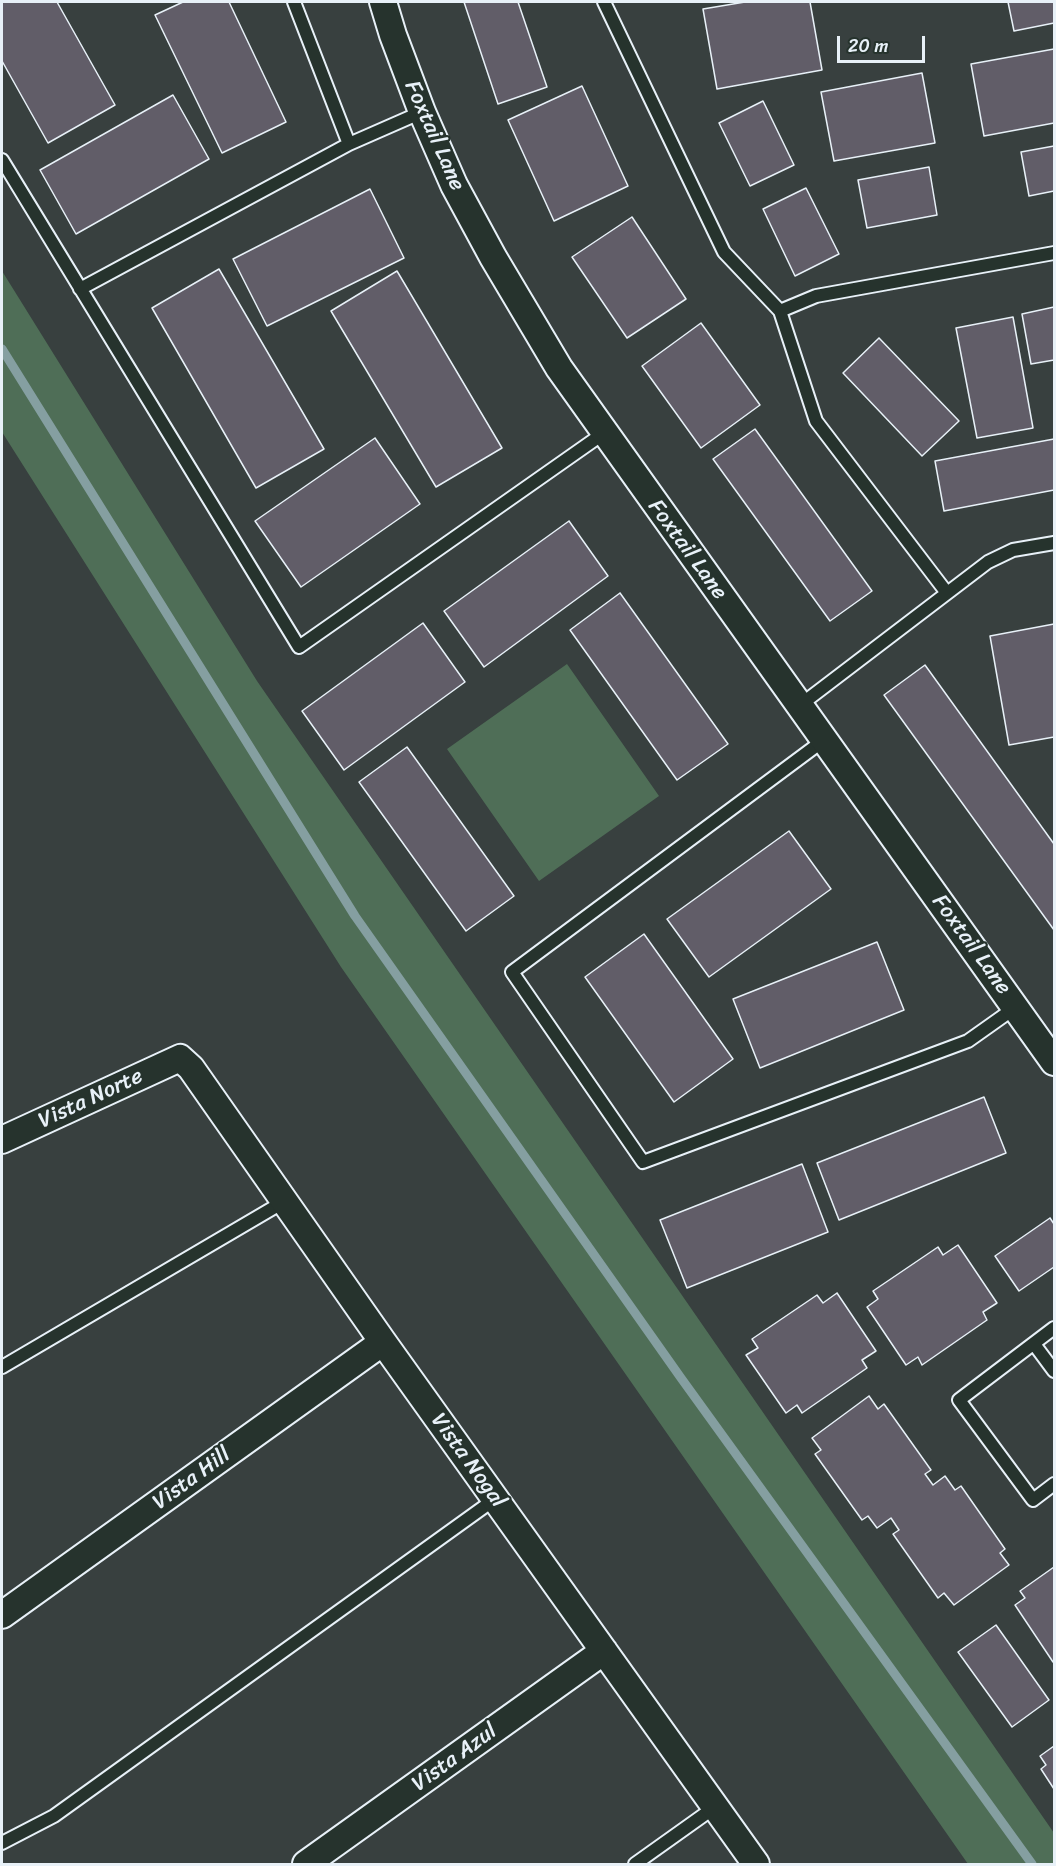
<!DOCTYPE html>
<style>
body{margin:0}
#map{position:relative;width:1056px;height:1866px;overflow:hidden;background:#38403f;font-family:Sriracha,sans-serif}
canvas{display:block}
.frame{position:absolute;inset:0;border:3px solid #e8f1f8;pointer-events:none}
.scale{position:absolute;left:837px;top:36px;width:88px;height:27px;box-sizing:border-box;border:3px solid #e8f1f8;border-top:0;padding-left:8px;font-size:18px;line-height:21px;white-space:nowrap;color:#e8f1f8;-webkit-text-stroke:4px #26332d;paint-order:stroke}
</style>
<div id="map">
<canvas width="1056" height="1866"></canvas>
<div class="frame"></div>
<div class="scale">20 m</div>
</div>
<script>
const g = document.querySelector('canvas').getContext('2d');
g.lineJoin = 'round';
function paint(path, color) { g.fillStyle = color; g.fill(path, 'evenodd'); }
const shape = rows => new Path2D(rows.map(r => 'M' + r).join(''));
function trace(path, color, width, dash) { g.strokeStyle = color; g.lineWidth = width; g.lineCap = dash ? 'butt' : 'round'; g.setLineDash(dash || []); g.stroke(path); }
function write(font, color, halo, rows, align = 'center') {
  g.font = font + ' Sriracha,sans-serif'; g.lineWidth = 4.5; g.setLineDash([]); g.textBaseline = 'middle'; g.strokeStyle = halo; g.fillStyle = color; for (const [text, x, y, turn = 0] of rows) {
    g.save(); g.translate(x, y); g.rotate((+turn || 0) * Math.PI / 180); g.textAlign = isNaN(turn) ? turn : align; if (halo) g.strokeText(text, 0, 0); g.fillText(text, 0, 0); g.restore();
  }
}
const green = shape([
 [2,271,257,681,1054,1833,1054,1864,968,1864,341,967,2,432],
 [567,664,659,796,539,881,447,749]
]);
const stream = shape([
 [2,349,355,916,681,1378,1032,1864]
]);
const building = shape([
 [2,2,57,2,115,105,48,143,2,61,2,2],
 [183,2,229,2,286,122,222,153,155,15,183,2],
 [464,2,518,2,547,87,498,104,464,2],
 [745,2,810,2,822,70,717,89,703,9,745,2],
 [1008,2,1054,2,1054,23,1014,31,1008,2],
 [1054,49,1054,123,984,136,971,64,1054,49],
 [922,73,935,143,834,161,821,92,922,73],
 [582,86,628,186,554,221,508,120,582,86],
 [173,95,209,159,76,234,40,170,173,95],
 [763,101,794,165,750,186,719,123,763,101],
 [1054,146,1054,191,1029,196,1021,152,1054,146],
 [929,167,937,215,867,228,858,180,929,167],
 [806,188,839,254,795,276,763,209,806,188],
 [370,189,404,258,267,326,233,259,370,189],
 [632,217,686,299,627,338,572,257,632,217],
 [219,269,324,449,256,488,152,308,219,269],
 [397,271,502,448,436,487,331,311,397,271],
 [1054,307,1054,360,1031,364,1022,314,1054,307],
 [1013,317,1033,428,977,438,956,328,1013,317],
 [701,323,760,405,701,448,642,366,701,323],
 [879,338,959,421,922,456,843,373,879,338],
 [755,429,872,591,830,621,713,459,755,429],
 [375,438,420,504,301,587,255,521,375,438],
 [1054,439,1054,490,944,511,935,461,1054,439],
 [569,521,608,576,484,667,444,611,569,521],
 [620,593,728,744,677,780,570,630,620,593],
 [423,623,465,682,344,770,302,711,423,623],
 [1054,624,1054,737,1009,745,990,636,1054,624],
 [925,665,1054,844,1054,930,884,695,925,665],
 [407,747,514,896,466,931,359,782,407,747],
 [789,831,831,889,709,977,667,919,789,831],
 [644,934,733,1059,674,1102,585,977,644,934],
 [877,942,904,1010,760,1068,733,999,877,942],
 [984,1097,1006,1153,839,1220,817,1163,984,1097],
 [802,1164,828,1232,687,1288,660,1220,802,1164],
 [1050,1218,1054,1224,1054,1267,1019,1291,995,1256,1050,1218],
 [958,1245,997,1303,983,1312,987,1320,922,1365,918,1357,906,1365,867,1307,878,1299,873,1291,938,1247,943,1255,958,1245],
 [837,1293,876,1351,862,1360,867,1368,802,1413,797,1405,786,1413,746,1355,758,1348,752,1339,817,1295,823,1303,837,1293],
 [869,1396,878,1409,884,1404,931,1470,925,1474,933,1485,945,1476,955,1490,961,1486,1005,1549,1000,1553,1009,1565,954,1605,944,1593,938,1598,893,1534,899,1530,891,1518,877,1528,868,1516,862,1520,815,1454,821,1450,812,1438,869,1396],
 [1054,1567,1054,1661,1053,1662,1015,1605,1025,1598,1020,1591,1054,1567],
 [996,1625,1049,1700,1012,1727,958,1652,996,1625],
 [1054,1746,1054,1789,1041,1769,1046,1765,1040,1756,1054,1746]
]);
const lane = shape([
 [294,2,349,144],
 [604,2,724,252,780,311,816,421,947,593],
 [2,160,299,647,604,433],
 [80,289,349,144,422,112],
 [780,311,816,296,1054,253],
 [799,706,988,562,1013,550,1054,543],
 [824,740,512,972,643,1162,968,1041,1016,1007],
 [1054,1328,959,1400,1033,1500,1054,1484],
 [1034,1344,1054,1371],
 [2,1367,285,1201],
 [2,1843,54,1816,495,1499],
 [635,1864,715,1807]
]);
const street = shape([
 [383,2,393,35,422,112,454,185,493,257,559,368,1054,1062],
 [2,1140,180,1058,191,1068,383,1342,756,1864],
 [2,1615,383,1342],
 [306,1864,604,1651]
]);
const streetNames = [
 ["Foxtail Lane",434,136,66],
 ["Foxtail Lane",687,550,54],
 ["Foxtail Lane",971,945,54],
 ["Vista Norte",91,1099,-25],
 ["Vista Nogal",468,1461,54],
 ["Vista Hill",192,1479,-36],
 ["Vista Azul",455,1758,-36]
];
paint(green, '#4f6e57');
trace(stream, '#859fa1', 9);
paint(building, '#615d68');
trace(building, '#e8f1f8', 1.5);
trace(lane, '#e8f1f8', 16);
trace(street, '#e8f1f8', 30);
trace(lane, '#26332d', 12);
trace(street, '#26332d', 26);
write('22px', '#e8f1f8', '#26332d', streetNames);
</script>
